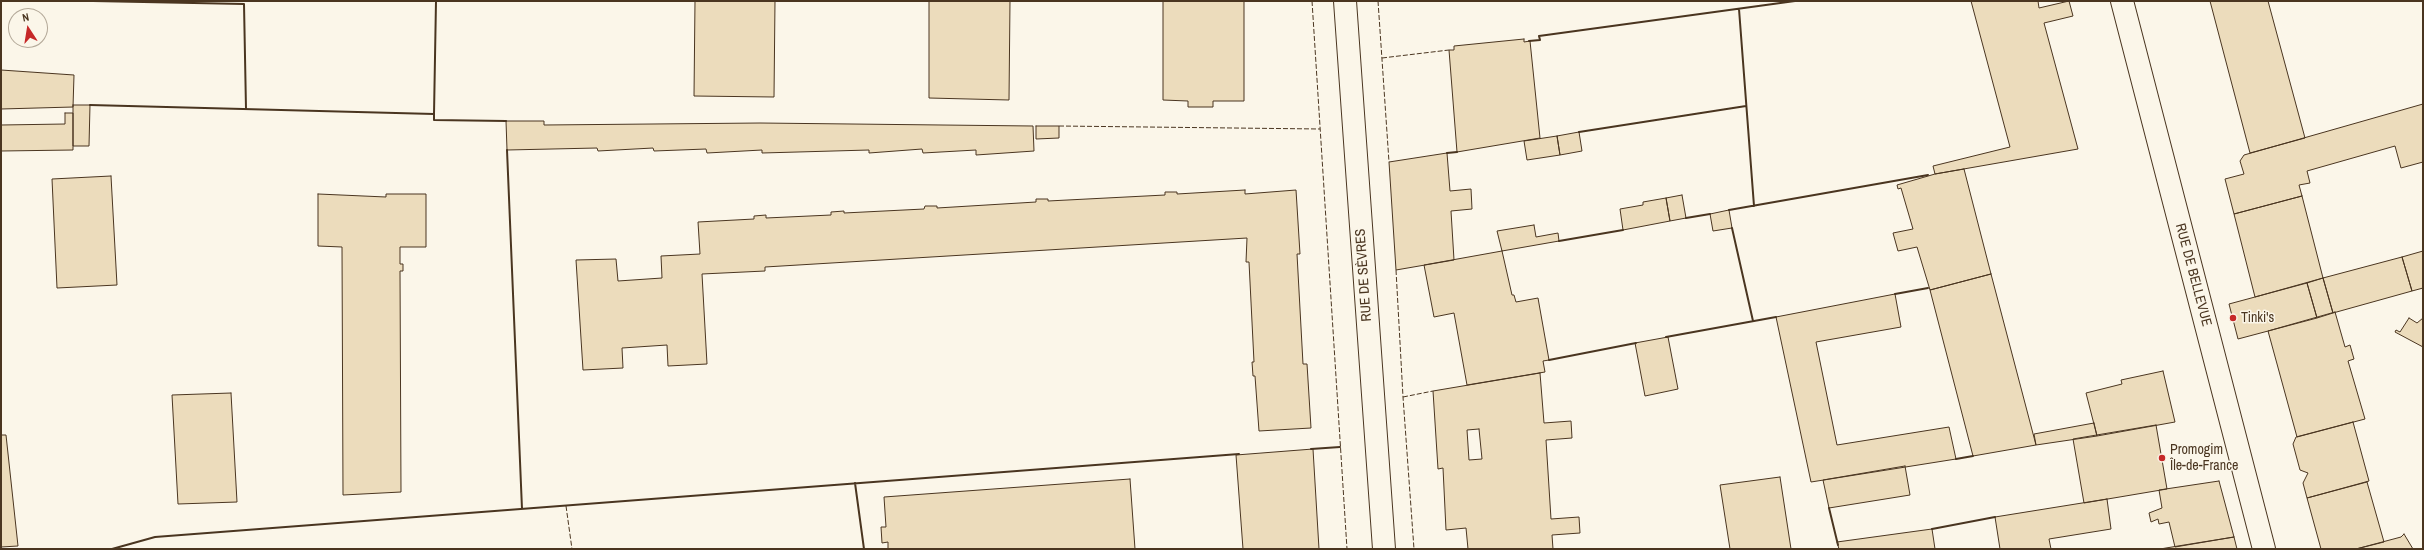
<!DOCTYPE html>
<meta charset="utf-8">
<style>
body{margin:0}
#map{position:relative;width:2424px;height:550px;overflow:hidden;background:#fbf6e9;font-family:"Archivo Narrow",sans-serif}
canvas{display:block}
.frame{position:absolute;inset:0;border:2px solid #4a3520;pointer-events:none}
.north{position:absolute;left:8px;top:8px;width:40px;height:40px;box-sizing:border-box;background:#fbf6e9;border:1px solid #b4a999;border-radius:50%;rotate:348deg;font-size:11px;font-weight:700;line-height:16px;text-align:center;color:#4a3520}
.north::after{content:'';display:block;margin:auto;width:14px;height:18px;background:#c62828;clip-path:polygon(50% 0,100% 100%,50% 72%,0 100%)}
</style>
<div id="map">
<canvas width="2424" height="550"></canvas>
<div class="frame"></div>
<div class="north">N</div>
</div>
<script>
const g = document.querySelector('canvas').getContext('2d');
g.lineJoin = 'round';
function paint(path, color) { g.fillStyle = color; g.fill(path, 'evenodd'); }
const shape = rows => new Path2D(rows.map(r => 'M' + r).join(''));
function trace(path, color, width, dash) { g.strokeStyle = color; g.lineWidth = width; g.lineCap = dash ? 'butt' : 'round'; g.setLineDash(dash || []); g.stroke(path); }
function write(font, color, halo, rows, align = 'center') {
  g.font = font + ' "Archivo Narrow",sans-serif'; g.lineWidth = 3; g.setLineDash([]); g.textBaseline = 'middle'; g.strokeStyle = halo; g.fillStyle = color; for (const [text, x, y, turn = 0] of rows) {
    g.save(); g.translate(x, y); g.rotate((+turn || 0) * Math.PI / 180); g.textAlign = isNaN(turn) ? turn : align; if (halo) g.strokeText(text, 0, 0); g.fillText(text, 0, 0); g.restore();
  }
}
const building = shape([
 [695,1,775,1,774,97,694,96,695,1],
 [929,1,1010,1,1009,100,929,98,929,1],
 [1163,1,1244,1,1244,101,1213,101,1213,107,1188,107,1188,101,1163,100,1163,1],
 [1971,1,2038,1,2039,8,2069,1,2073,16,2044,23,2078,149,1935,174,1933,166,2010,147,1971,1],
 [2210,1,2268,1,2305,138,2250,153,2210,1],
 [1524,39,1524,42,1530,41,1540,138,1457,152,1449,50,1454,50,1454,46,1524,39],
 [1,70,74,75,73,107,1,109,1,70],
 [2423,104,2423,162,2401,168,2395,146,2307,171,2310,183,2299,185,2302,196,2234,214,2225,179,2244,174,2240,161,2244,155,2423,104],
 [73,105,90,105,89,146,73,146,73,105],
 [65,113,73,113,73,150,1,151,1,125,65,124,65,113],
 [506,121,544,121,544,125,760,123,1033,126,1034,151,976,155,976,150,923,153,922,149,869,153,869,150,762,153,762,150,707,153,706,149,654,151,653,148,598,151,597,148,507,150,506,121],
 [1036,126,1059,126,1059,138,1036,139,1036,126],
 [1579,132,1582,151,1560,155,1557,136,1579,132],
 [1557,136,1560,155,1527,160,1524,141,1557,136],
 [1447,153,1450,191,1471,189,1472,209,1451,211,1454,260,1396,270,1389,162,1447,153],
 [1964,169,1991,274,1930,290,1917,247,1898,251,1893,233,1913,229,1901,188,1898,189,1897,185,1935,174,1964,169],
 [111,176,117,285,57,288,52,179,111,176],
 [1245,190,1245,194,1296,190,1300,254,1297,254,1303,364,1307,364,1311,428,1259,431,1255,376,1253,376,1252,362,1254,362,1249,262,1246,262,1247,238,765,267,765,271,702,274,707,364,668,366,667,345,622,348,623,368,583,370,576,260,616,259,618,281,662,278,661,256,700,254,698,222,754,219,754,216,766,215,766,218,831,215,831,212,844,211,844,213,924,209,925,206,937,206,937,208,1036,202,1036,199,1048,199,1048,201,1165,195,1165,192,1177,192,1177,194,1245,190],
 [318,194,386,197,386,194,426,194,426,247,400,247,400,264,403,264,403,271,400,271,401,492,343,495,342,247,318,246,318,194],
 [1682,195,1686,218,1670,221,1666,198,1682,195],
 [2302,196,2323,278,2255,297,2234,214,2302,196],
 [1666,198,1670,221,1623,230,1620,209,1643,205,1643,202,1666,198],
 [1729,210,1732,228,1713,231,1710,214,1729,210],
 [1534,225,1536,237,1558,233,1559,241,1502,251,1497,231,1534,225],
 [1502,251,1512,295,1514,295,1516,302,1538,298,1549,360,1543,361,1545,372,1467,385,1454,313,1434,317,1424,265,1502,251],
 [2423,251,2423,288,2412,291,2402,257,2423,251],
 [2402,257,2412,291,2333,313,2323,278,2402,257],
 [1991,274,2036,445,1973,456,1930,290,1991,274],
 [2323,278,2333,313,2317,318,2307,283,2323,278],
 [2307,283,2317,318,2238,339,2229,304,2307,283],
 [1895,294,1901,327,1816,342,1837,445,1949,427,1956,459,1811,482,1776,317,1895,294],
 [2335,312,2345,347,2350,345,2354,359,2348,361,2365,419,2297,437,2268,331,2335,312],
 [2409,318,2417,323,2423,318,2423,347,2395,332,2396,330,2400,332,2409,318],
 [1668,337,1678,389,1645,396,1635,343,1668,337],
 [2163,371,2175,422,2097,436,2086,393,2122,384,2121,380,2163,371],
 [1540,373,1544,423,1571,421,1572,438,1546,440,1551,519,1579,517,1580,533,1552,535,1553,549,1468,549,1466,528,1446,530,1443,468,1438,469,1433,391,1540,373],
 [1479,429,1482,459,1469,460,1467,430,1479,429],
 [231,393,237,502,178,504,172,395,231,393],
 [2353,422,2369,481,2307,498,2303,483,2308,473,2300,470,2293,444,2296,437,2353,422],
 [2094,423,2097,436,2036,445,2034,434,2094,423],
 [2156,425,2167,489,2084,503,2073,439,2156,425],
 [1,435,6,435,18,546,1,547,1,435],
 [1313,449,1319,549,1243,549,1236,455,1313,449],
 [1905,466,1910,495,1829,508,1823,480,1905,466],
 [1780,477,1791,549,1730,549,1720,485,1780,477],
 [1130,479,1135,549,888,549,888,542,882,543,881,527,886,527,884,497,1130,479],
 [2219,481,2234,537,2175,547,2169,522,2159,524,2158,519,2151,522,2149,513,2162,508,2159,490,2219,481],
 [2367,482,2384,542,2356,549,2321,549,2307,498,2367,482],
 [2107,499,2111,529,2049,539,2051,549,2000,549,1995,517,2107,499],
 [1932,529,1935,549,1839,549,1837,542,1932,529],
 [2404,534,2413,549,2356,549,2401,537,2404,534],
 [2234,537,2237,549,2160,549,2178,546,2234,537]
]);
const minor = shape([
 [1345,1,1384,549],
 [2122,1,2264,549]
]);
const fence = shape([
 [1312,1,1347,549],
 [1378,1,1389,162],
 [1382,58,1449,50],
 [1059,126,1320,129],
 [1396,270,1403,397,1414,549],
 [1403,397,1433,391],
 [566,506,572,549]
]);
const wall = shape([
 [93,1,244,4,246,109],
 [1739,9,1754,206],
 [1529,41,1540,40,1539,36,1795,1],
 [90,105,434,114,434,120,506,121],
 [434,114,436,1],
 [1579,132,1746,106],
 [507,150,522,509],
 [1447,153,1457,152],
 [1729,210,1928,175],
 [1686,218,1710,214],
 [1732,228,1753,321],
 [1559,241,1623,230],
 [1895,294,1928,288],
 [1666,337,1776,317],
 [1549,360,1636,343],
 [1311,449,1340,447],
 [1956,459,1973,456],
 [855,483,864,549],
 [1829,508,1838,545],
 [1932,529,1995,517],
 [112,549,155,537,1239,454]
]);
const markers = [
 [2233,318,4,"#c62828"],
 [2162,458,4,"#c62828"]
];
const streetNames = [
 ["RUE DE SÈVRES",1364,275,-94],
 ["RUE DE BELLEVUE",2193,275,75]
];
const poiNames = [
 ["Tinki's",2241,318],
 ["Promogim",2170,450],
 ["Île-de-France",2170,466]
];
paint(building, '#ecdcbc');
trace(building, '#4a3520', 1);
trace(minor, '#4a3520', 24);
trace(minor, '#fbf6e9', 22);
trace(fence, '#4a3520', 1, [5, 2]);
trace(wall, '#4a3520', 2);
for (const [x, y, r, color] of markers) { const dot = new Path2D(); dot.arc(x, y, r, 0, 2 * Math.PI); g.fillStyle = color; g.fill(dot); trace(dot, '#fbf6e9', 1.5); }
write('14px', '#4a3520', '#fbf6e9', streetNames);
write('14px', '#4a3520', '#fbf6e9', poiNames, 'left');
</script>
